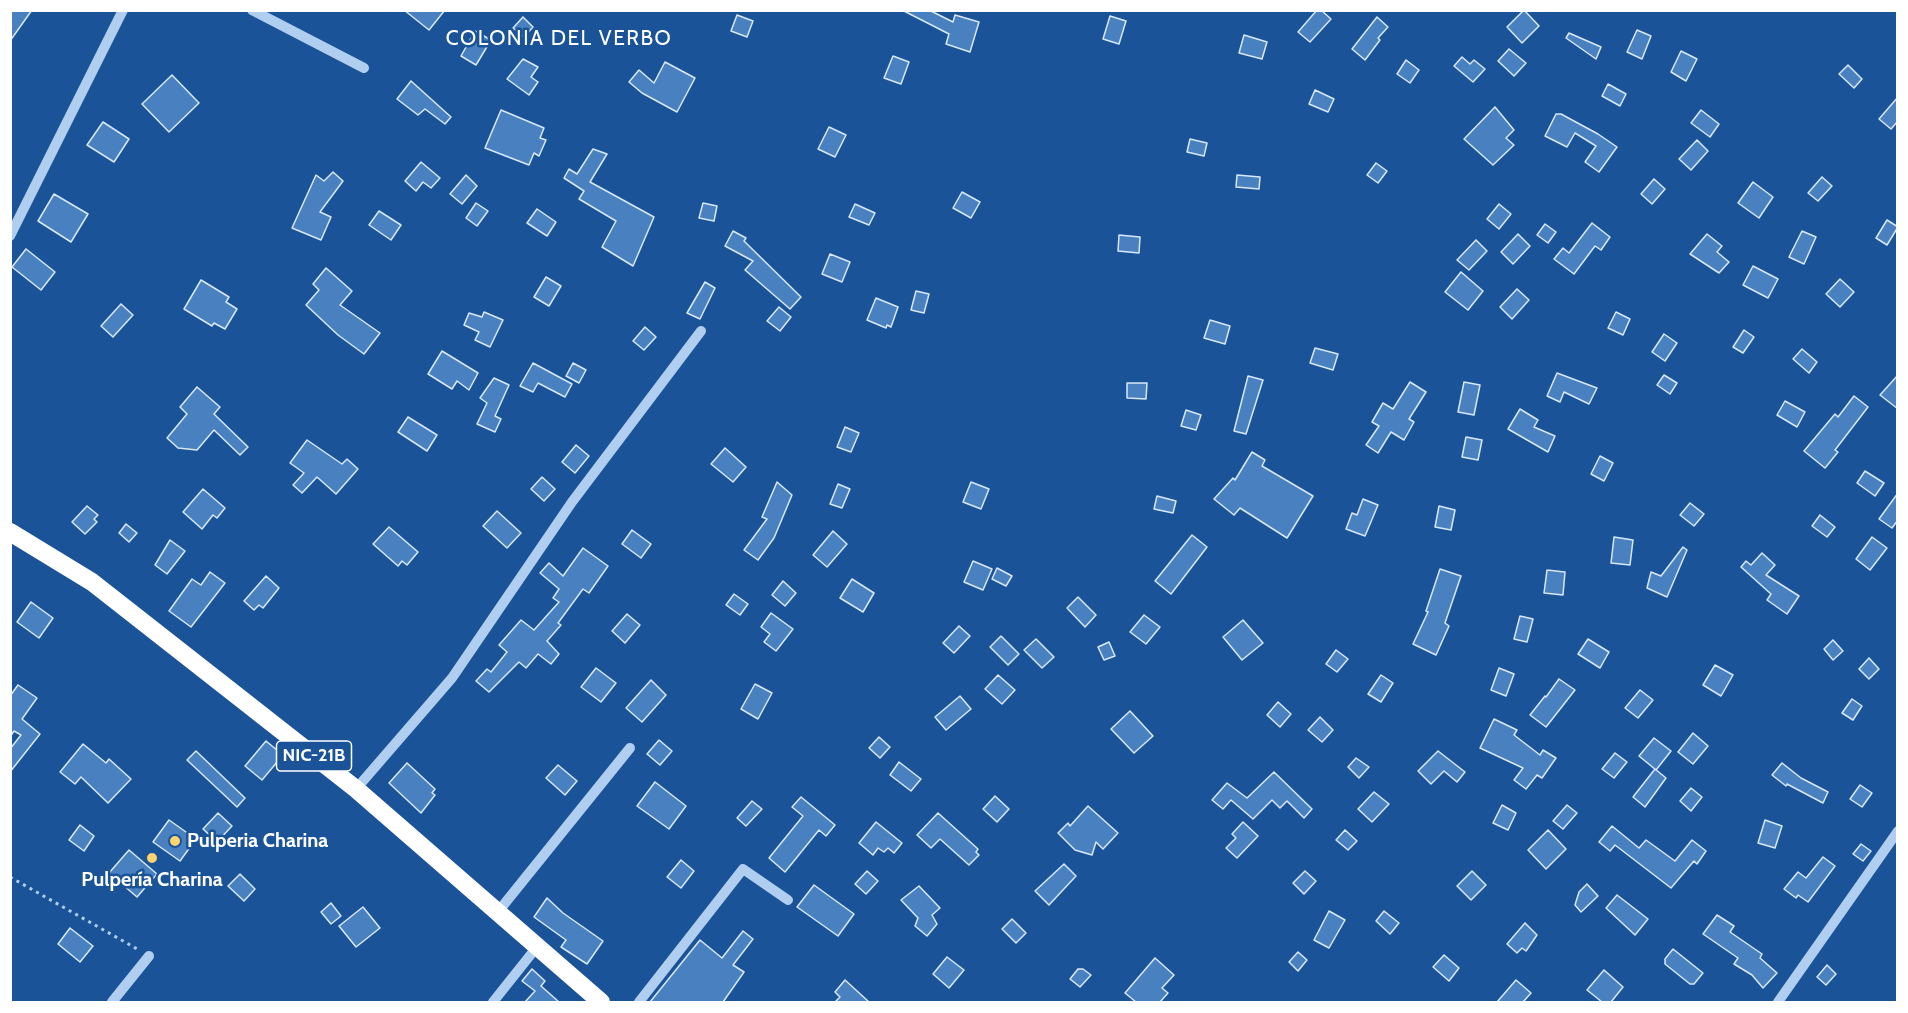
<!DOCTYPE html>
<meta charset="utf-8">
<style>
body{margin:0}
#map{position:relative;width:1908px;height:1013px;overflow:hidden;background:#1b5398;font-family:Cabin,sans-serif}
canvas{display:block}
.frame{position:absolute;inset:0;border:12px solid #fff;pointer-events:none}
</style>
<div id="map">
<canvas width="1908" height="1013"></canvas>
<div class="frame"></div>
</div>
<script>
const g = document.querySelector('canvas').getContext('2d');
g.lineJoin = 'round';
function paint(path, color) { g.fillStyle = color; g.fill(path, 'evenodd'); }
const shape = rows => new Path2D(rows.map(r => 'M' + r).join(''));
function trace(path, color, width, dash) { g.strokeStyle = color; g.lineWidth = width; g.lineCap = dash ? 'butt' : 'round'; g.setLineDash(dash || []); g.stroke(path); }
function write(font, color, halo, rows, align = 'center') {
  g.font = font + ' Cabin,sans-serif'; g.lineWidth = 5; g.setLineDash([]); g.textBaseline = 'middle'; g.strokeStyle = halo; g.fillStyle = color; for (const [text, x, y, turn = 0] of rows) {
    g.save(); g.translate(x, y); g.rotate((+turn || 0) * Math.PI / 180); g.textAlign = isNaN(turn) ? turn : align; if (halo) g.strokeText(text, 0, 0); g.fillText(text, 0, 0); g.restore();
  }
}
const building = shape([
 [10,10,32,10,10,41,10,10],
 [404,10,445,10,429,30,404,10],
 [902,10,929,10,953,22,955,15,979,22,970,52,946,44,949,34,902,10],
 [1317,10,1321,10,1331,19,1310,42,1298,32,1317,10],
 [1524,10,1539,26,1522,43,1507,27,1524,10],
 [737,15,753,21,747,37,731,31,737,15],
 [1110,16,1126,21,1119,44,1103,39,1110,16],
 [523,17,533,27,524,37,513,28,523,17],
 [1377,17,1388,27,1378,38,1380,40,1365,60,1352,49,1377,17],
 [1637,30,1651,36,1642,59,1627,52,1637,30],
 [475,31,491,40,476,65,461,56,475,31],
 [1569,33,1601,47,1596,59,1566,38,1569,33],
 [1244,35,1267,42,1262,59,1239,53,1244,35],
 [1509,49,1526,63,1514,76,1498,61,1509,49],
 [1681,51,1697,59,1686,81,1671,72,1681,51],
 [893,56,909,62,901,84,884,78,893,56],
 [1462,57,1470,64,1474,60,1485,69,1473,82,1454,66,1462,57],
 [523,59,538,67,531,77,538,82,529,95,507,79,523,59],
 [1406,60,1419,70,1410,83,1397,74,1406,60],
 [665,62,695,78,677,112,642,93,629,82,639,70,654,83,665,62],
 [1848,65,1862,79,1854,88,1839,74,1848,65],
 [172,75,199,103,169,132,142,104,172,75],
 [411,81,451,117,445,124,425,109,418,115,397,99,411,81],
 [1608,84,1626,94,1620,106,1602,96,1608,84],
 [1315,90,1334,99,1328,112,1309,104,1315,90],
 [1898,97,1898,121,1891,129,1879,119,1898,97],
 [1495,107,1514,130,1506,138,1514,145,1493,165,1464,139,1495,107],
 [501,110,544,128,540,138,546,140,539,156,534,153,529,165,485,148,501,110],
 [1701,110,1719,124,1710,137,1691,123,1701,110],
 [1556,114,1561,114,1598,134,1617,147,1599,172,1585,162,1596,146,1575,133,1567,147,1545,136,1556,114],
 [103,122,129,139,114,162,87,145,103,122],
 [829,127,846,135,835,157,818,149,829,127],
 [1190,139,1207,143,1204,156,1187,152,1190,139],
 [1697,140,1708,151,1691,170,1679,159,1697,140],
 [593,149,607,154,590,182,654,217,633,266,602,247,616,221,579,199,584,191,564,178,569,169,577,174,593,149],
 [421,162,440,178,431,188,423,182,416,191,405,181,421,162],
 [1376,163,1387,171,1378,183,1367,175,1376,163],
 [333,172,343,181,320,212,331,217,321,240,292,228,316,175,324,181,333,172],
 [466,175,477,186,462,204,450,194,466,175],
 [1237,175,1260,177,1259,189,1236,187,1237,175],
 [1822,177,1832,186,1818,201,1808,193,1822,177],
 [1654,179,1665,189,1652,204,1641,194,1654,179],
 [1753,182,1773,197,1759,218,1738,203,1753,182],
 [962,192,980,202,971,218,953,208,962,192],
 [54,194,88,214,71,242,38,221,54,194],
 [476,203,488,211,477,226,466,218,476,203],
 [703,203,717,206,714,221,699,218,703,203],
 [855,204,875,213,869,225,849,217,855,204],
 [1499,204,1511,214,1499,229,1487,219,1499,204],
 [537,209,556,222,547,236,527,223,537,209],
 [379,211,401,225,391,240,369,225,379,211],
 [1887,220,1898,227,1887,245,1876,238,1887,220],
 [1592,223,1610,237,1601,250,1595,246,1574,274,1554,259,1563,248,1569,253,1592,223],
 [1545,224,1556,232,1548,243,1537,235,1545,224],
 [733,231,746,238,744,241,801,297,790,309,745,270,753,261,725,246,733,231],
 [1802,231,1816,237,1804,264,1789,257,1802,231],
 [1518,234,1530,246,1513,264,1501,252,1518,234],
 [1707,234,1722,246,1717,252,1729,262,1719,273,1690,254,1707,234],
 [1119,235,1140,237,1139,253,1118,251,1119,235],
 [1476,240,1487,251,1469,270,1457,260,1476,240],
 [26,249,55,272,41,290,12,267,26,249],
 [830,254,850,262,842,282,822,274,830,254],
 [1753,266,1778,279,1768,298,1743,285,1753,266],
 [326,268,352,291,340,305,380,333,364,354,338,335,306,305,319,290,313,284,326,268],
 [1461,272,1483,291,1468,310,1445,292,1461,272],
 [546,277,561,286,549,306,534,297,546,277],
 [1840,279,1854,292,1840,307,1826,294,1840,279],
 [201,280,229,297,226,302,237,309,225,329,214,323,212,326,184,309,201,280],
 [705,282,715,288,700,319,687,313,705,282],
 [1517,289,1529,300,1512,319,1500,307,1517,289],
 [916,291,929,294,924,313,911,310,916,291],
 [876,298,898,307,891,327,887,325,886,328,867,320,876,298],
 [121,304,133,315,113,337,101,326,121,304],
 [779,307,791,317,780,331,767,321,779,307],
 [484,312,503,320,490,347,475,340,479,332,464,325,469,313,482,317,484,312],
 [1616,312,1630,319,1623,335,1608,328,1616,312],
 [1210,320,1230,326,1225,344,1204,338,1210,320],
 [645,327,656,337,644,350,633,341,645,327],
 [1744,330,1754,337,1743,353,1733,347,1744,330],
 [1664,334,1677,343,1665,361,1652,352,1664,334],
 [1315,348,1338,354,1333,370,1310,363,1315,348],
 [1802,349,1817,362,1809,373,1793,359,1802,349],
 [442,351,478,373,469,390,457,381,452,389,428,374,442,351],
 [533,363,572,384,565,397,538,383,533,392,520,386,533,363],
 [573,363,586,370,579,383,566,376,573,363],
 [1557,373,1597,388,1589,404,1564,392,1560,402,1547,396,1557,373],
 [1664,375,1677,383,1670,394,1657,385,1664,375],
 [1898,375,1898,409,1880,395,1898,375],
 [1248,376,1263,380,1246,434,1234,431,1248,376],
 [494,378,509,385,495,416,501,419,495,432,477,424,487,403,480,398,494,378],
 [1410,382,1426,392,1409,419,1414,422,1404,440,1391,432,1378,453,1366,445,1379,426,1372,422,1383,403,1393,409,1410,382],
 [1464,382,1480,385,1474,415,1458,412,1464,382],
 [1127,383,1147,383,1146,399,1127,398,1127,383],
 [197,387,220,407,214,414,248,447,240,455,214,430,197,450,178,448,167,438,187,414,180,407,197,387],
 [1854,396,1868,407,1835,450,1838,452,1825,468,1804,451,1835,414,1838,417,1854,396],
 [1785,401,1805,412,1797,427,1777,415,1785,401],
 [1520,409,1538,420,1534,427,1555,436,1548,452,1508,429,1520,409],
 [1186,410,1201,415,1196,430,1181,426,1186,410],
 [408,417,437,435,427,451,398,432,408,417],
 [845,427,859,433,851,452,837,447,845,427],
 [1466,437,1482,440,1478,460,1462,457,1466,437],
 [307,440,342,464,347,459,358,469,336,494,317,477,302,493,293,485,304,473,290,463,307,440],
 [576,445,589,456,575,473,562,462,576,445],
 [725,448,746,467,733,482,711,464,725,448],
 [1252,452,1265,460,1262,466,1313,496,1287,538,1240,508,1234,515,1214,499,1233,478,1235,480,1252,452],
 [1600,456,1613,463,1604,481,1591,474,1600,456],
 [1865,471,1884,483,1875,496,1857,483,1865,471],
 [542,477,555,489,544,501,531,489,542,477],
 [777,482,792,495,774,538,758,560,744,550,767,519,762,517,777,482],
 [971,482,989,489,981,509,963,502,971,482],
 [838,484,850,489,842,508,830,504,838,484],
 [203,489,225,508,217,518,213,515,202,529,183,512,203,489],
 [1898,493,1898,520,1892,528,1879,519,1898,493],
 [1157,496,1176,501,1173,513,1154,509,1157,496],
 [1363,499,1378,505,1365,536,1346,529,1352,513,1357,515,1363,499],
 [1690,503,1704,514,1694,526,1680,515,1690,503],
 [87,506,98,515,94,519,97,522,85,534,72,522,87,506],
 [1439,506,1455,510,1451,530,1435,527,1439,506],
 [497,511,521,533,507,548,483,526,497,511],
 [1820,515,1835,527,1827,537,1812,526,1820,515],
 [126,524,137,533,129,542,119,533,126,524],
 [389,527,418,552,407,565,402,561,398,566,373,544,389,527],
 [632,530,651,544,641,558,622,544,632,530],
 [833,531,847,544,827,567,813,555,833,531],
 [1192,535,1207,547,1171,594,1155,581,1192,535],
 [1614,537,1633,540,1630,565,1611,563,1614,537],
 [1872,537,1887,548,1870,570,1856,559,1872,537],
 [170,540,185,551,167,574,155,565,170,540],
 [1683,547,1687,550,1667,597,1647,588,1651,572,1661,576,1683,547],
 [583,548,608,566,589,593,583,589,558,623,561,625,547,641,559,654,551,664,538,654,526,668,519,662,489,692,476,681,487,669,491,672,507,652,499,645,521,620,534,630,559,602,553,598,559,589,540,573,549,563,563,576,583,548],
 [1762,553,1775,565,1766,575,1799,596,1787,614,1767,600,1771,594,1741,567,1746,561,1751,565,1762,553],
 [973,561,992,569,983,590,964,582,973,561],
 [997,568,1012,576,1006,586,992,579,997,568],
 [1440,569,1461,576,1445,623,1449,626,1436,655,1413,644,1428,612,1426,611,1440,569],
 [1547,570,1565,572,1563,595,1544,593,1547,570],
 [210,572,225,583,191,627,169,611,192,579,201,585,210,572],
 [266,576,279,588,263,608,259,605,254,610,244,601,266,576],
 [852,579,874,593,863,612,840,598,852,579],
 [783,581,796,593,785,606,772,595,783,581],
 [734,594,748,604,740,615,726,605,734,594],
 [1078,597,1096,615,1085,627,1067,608,1078,597],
 [31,602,53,618,39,638,17,622,31,602],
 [771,613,793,629,776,651,764,642,770,634,761,627,771,613],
 [627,614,640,625,625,643,612,631,627,614],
 [1144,615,1160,627,1146,644,1130,632,1144,615],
 [1520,616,1533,619,1527,642,1514,639,1520,616],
 [1243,620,1263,643,1242,660,1223,637,1243,620],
 [959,626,970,636,954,653,943,643,959,626],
 [1001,636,1019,654,1008,665,990,647,1001,636],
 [1036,639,1054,657,1042,668,1024,650,1036,639],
 [1588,639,1609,652,1600,668,1578,654,1588,639],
 [1833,640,1843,651,1833,660,1824,649,1833,640],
 [1109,642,1115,656,1104,660,1098,647,1109,642],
 [1336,650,1348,659,1337,672,1326,664,1336,650],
 [1869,658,1879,669,1869,679,1859,669,1869,658],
 [1715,665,1733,675,1721,696,1703,685,1715,665],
 [596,668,616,683,601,702,581,687,596,668],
 [1499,668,1514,674,1506,696,1491,690,1499,668],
 [998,675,1015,690,1002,704,985,689,998,675],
 [1381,675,1393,683,1381,702,1368,694,1381,675],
 [1559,679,1575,690,1546,727,1530,715,1545,696,1546,697,1559,679],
 [651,680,666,695,642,722,626,708,651,680],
 [755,684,772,693,758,719,741,709,755,684],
 [18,685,37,698,22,719,40,734,10,772,10,749,21,735,14,731,10,737,10,696,18,685],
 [1640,690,1653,700,1638,718,1625,708,1640,690],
 [960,696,971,709,946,730,935,717,960,696],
 [1852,699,1862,706,1853,720,1842,713,1852,699],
 [1278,702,1291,714,1280,727,1267,715,1278,702],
 [1130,711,1153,736,1134,753,1111,729,1130,711],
 [1320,717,1333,730,1322,742,1308,730,1320,717],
 [1494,719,1517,730,1514,735,1540,755,1543,750,1556,758,1542,778,1537,775,1526,789,1514,780,1523,768,1480,748,1494,719],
 [1693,733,1708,746,1693,764,1678,752,1693,733],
 [879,737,890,747,880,758,869,748,879,737],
 [1654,738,1671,751,1656,770,1639,756,1654,738],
 [659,740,672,751,660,765,647,754,659,740],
 [266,741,283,755,262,780,245,766,266,741],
 [83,744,106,763,109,759,131,779,108,803,81,777,75,784,60,772,83,744],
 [196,751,245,798,237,807,187,760,196,751],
 [1438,751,1465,772,1457,782,1444,771,1431,784,1418,771,1438,751],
 [1615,753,1627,762,1614,778,1602,769,1615,753],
 [1356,758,1369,767,1359,778,1348,767,1356,758],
 [899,762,921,779,911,791,890,775,899,762],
 [407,763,435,789,432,793,435,795,421,813,389,783,407,763],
 [1782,763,1801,778,1828,792,1823,803,1787,784,1786,786,1772,775,1782,763],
 [558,765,577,781,565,795,546,778,558,765],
 [1655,769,1666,778,1645,807,1633,797,1655,769],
 [1274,772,1312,809,1304,818,1287,801,1280,808,1272,800,1253,819,1231,800,1223,809,1212,800,1227,783,1247,798,1274,772],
 [655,782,686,806,669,829,637,806,655,782],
 [1860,785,1872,793,1862,807,1850,799,1860,785],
 [1691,788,1702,797,1691,811,1680,801,1691,788],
 [1374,792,1389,804,1372,822,1358,809,1374,792],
 [995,796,1009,809,997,822,983,809,995,796],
 [801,797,835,825,826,836,819,830,785,872,769,858,803,816,792,807,801,797],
 [752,801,762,809,746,826,737,818,752,801],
 [1502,805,1516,813,1508,830,1493,823,1502,805],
 [1567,805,1577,813,1563,829,1553,821,1567,805],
 [1088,806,1118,833,1103,849,1096,842,1092,855,1075,850,1058,833,1068,823,1070,826,1088,806],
 [218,813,232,826,217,842,203,829,218,813],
 [938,813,978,849,976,852,979,855,969,865,940,839,931,848,917,835,938,813],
 [169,820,196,839,180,861,153,842,169,820],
 [1765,820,1782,826,1775,848,1758,843,1765,820],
 [876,822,902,843,894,853,888,848,884,852,878,848,873,855,859,843,876,822],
 [1243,822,1258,836,1237,858,1226,848,1236,838,1232,834,1243,822],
 [80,825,94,836,84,851,69,840,80,825],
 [1612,826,1639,848,1646,840,1675,861,1692,840,1706,851,1697,864,1694,861,1671,888,1615,845,1610,851,1599,842,1612,826],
 [1345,830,1357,841,1348,850,1336,840,1345,830],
 [1548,830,1566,849,1546,869,1528,850,1548,830],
 [1861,844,1871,851,1863,861,1853,854,1861,844],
 [129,850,157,874,137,897,109,873,129,850],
 [1823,857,1835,866,1808,902,1798,895,1796,898,1784,889,1798,872,1806,878,1823,857],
 [681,860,694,871,681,888,667,877,681,860],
 [1064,864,1076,876,1049,905,1035,891,1064,864],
 [867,871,878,881,866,894,855,884,867,871],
 [1305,871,1316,881,1304,894,1293,883,1305,871],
 [1472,871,1486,885,1471,900,1457,886,1472,871],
 [240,874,255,889,244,901,228,886,240,874],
 [1587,884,1598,896,1581,912,1575,905,1579,892,1587,884],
 [814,885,854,914,838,936,797,907,814,885],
 [919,886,940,908,932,915,937,924,927,936,915,926,918,918,901,900,919,886],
 [1617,895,1648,919,1635,935,1606,908,1617,895],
 [547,898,563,913,603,941,587,964,561,947,566,940,534,917,547,898],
 [331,903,341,916,331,924,321,912,331,903],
 [363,907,380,928,356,947,339,926,363,907],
 [1329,911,1345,920,1329,948,1314,940,1329,911],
 [1384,911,1399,923,1390,934,1376,921,1384,911],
 [1717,915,1734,926,1730,932,1762,954,1760,958,1777,973,1763,988,1752,975,1734,964,1738,958,1703,934,1717,915],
 [1012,919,1026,933,1016,943,1002,929,1012,919],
 [1525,923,1537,935,1526,951,1522,948,1517,953,1507,944,1525,923],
 [70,928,93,946,80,962,58,944,70,928],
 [743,931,753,939,733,965,744,972,723,1002,650,1002,700,940,722,958,743,931],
 [1673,949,1703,973,1694,984,1690,984,1665,964,1665,959,1673,949],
 [1298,952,1307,960,1298,971,1289,962,1298,952],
 [1444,955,1459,968,1449,981,1433,967,1444,955],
 [947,957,964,970,949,988,933,974,947,957],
 [1155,958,1174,975,1162,988,1168,993,1160,1002,1136,1002,1125,993,1155,958],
 [1827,965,1836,974,1826,985,1817,977,1827,965],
 [532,969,545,981,541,986,559,1002,525,1002,535,991,522,981,532,969],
 [1078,969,1083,969,1091,975,1080,987,1070,979,1078,969],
 [1604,970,1623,987,1611,1002,1602,1002,1587,990,1604,970],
 [845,980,869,1002,835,1002,840,997,835,992,845,980],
 [1516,980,1531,993,1523,1002,1497,1002,1516,980]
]);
const path = shape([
 [10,877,139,950]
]);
const minor = shape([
 [252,10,364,68],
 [10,236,123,10],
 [356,789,452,678,572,502,701,331],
 [497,913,630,748],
 [112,1002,149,956],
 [493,1002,536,948],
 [639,1002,743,869,788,900],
 [1778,1002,1898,831]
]);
const highway = shape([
 [10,532,92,582,356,789,601,1002]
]);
const markers = [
 [175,841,6,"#ffd36f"],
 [152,858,6,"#ffd36f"]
];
const shields = [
 [314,756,75]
];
const shieldNames = [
 ["NIC-21B",314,756]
];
const poiNames = [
 ["Pulperia Charina",187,841],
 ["Pulpería Charina",152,880,"center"]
];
const neighbourhoodNames = [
 ["COLONIA DEL VERBO",559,39]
];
paint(building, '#4980c0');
trace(building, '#d7e8fb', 1.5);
trace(path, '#b0cef0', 3, [3, 4.5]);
trace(minor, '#b0cef0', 10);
trace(highway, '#fff', 18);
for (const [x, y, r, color] of markers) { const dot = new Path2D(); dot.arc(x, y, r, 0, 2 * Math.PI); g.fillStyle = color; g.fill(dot); trace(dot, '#1b5398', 2); }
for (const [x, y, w] of shields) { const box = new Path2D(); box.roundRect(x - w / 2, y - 15, w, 30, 4.5); g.fillStyle = '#1b5398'; g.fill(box); trace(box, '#fff', 1.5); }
write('bold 18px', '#fff', null, shieldNames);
write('bold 20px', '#fff', '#1b5398', poiNames, 'left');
g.letterSpacing = '1.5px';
write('21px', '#fff', '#1b5398', neighbourhoodNames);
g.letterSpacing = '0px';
</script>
